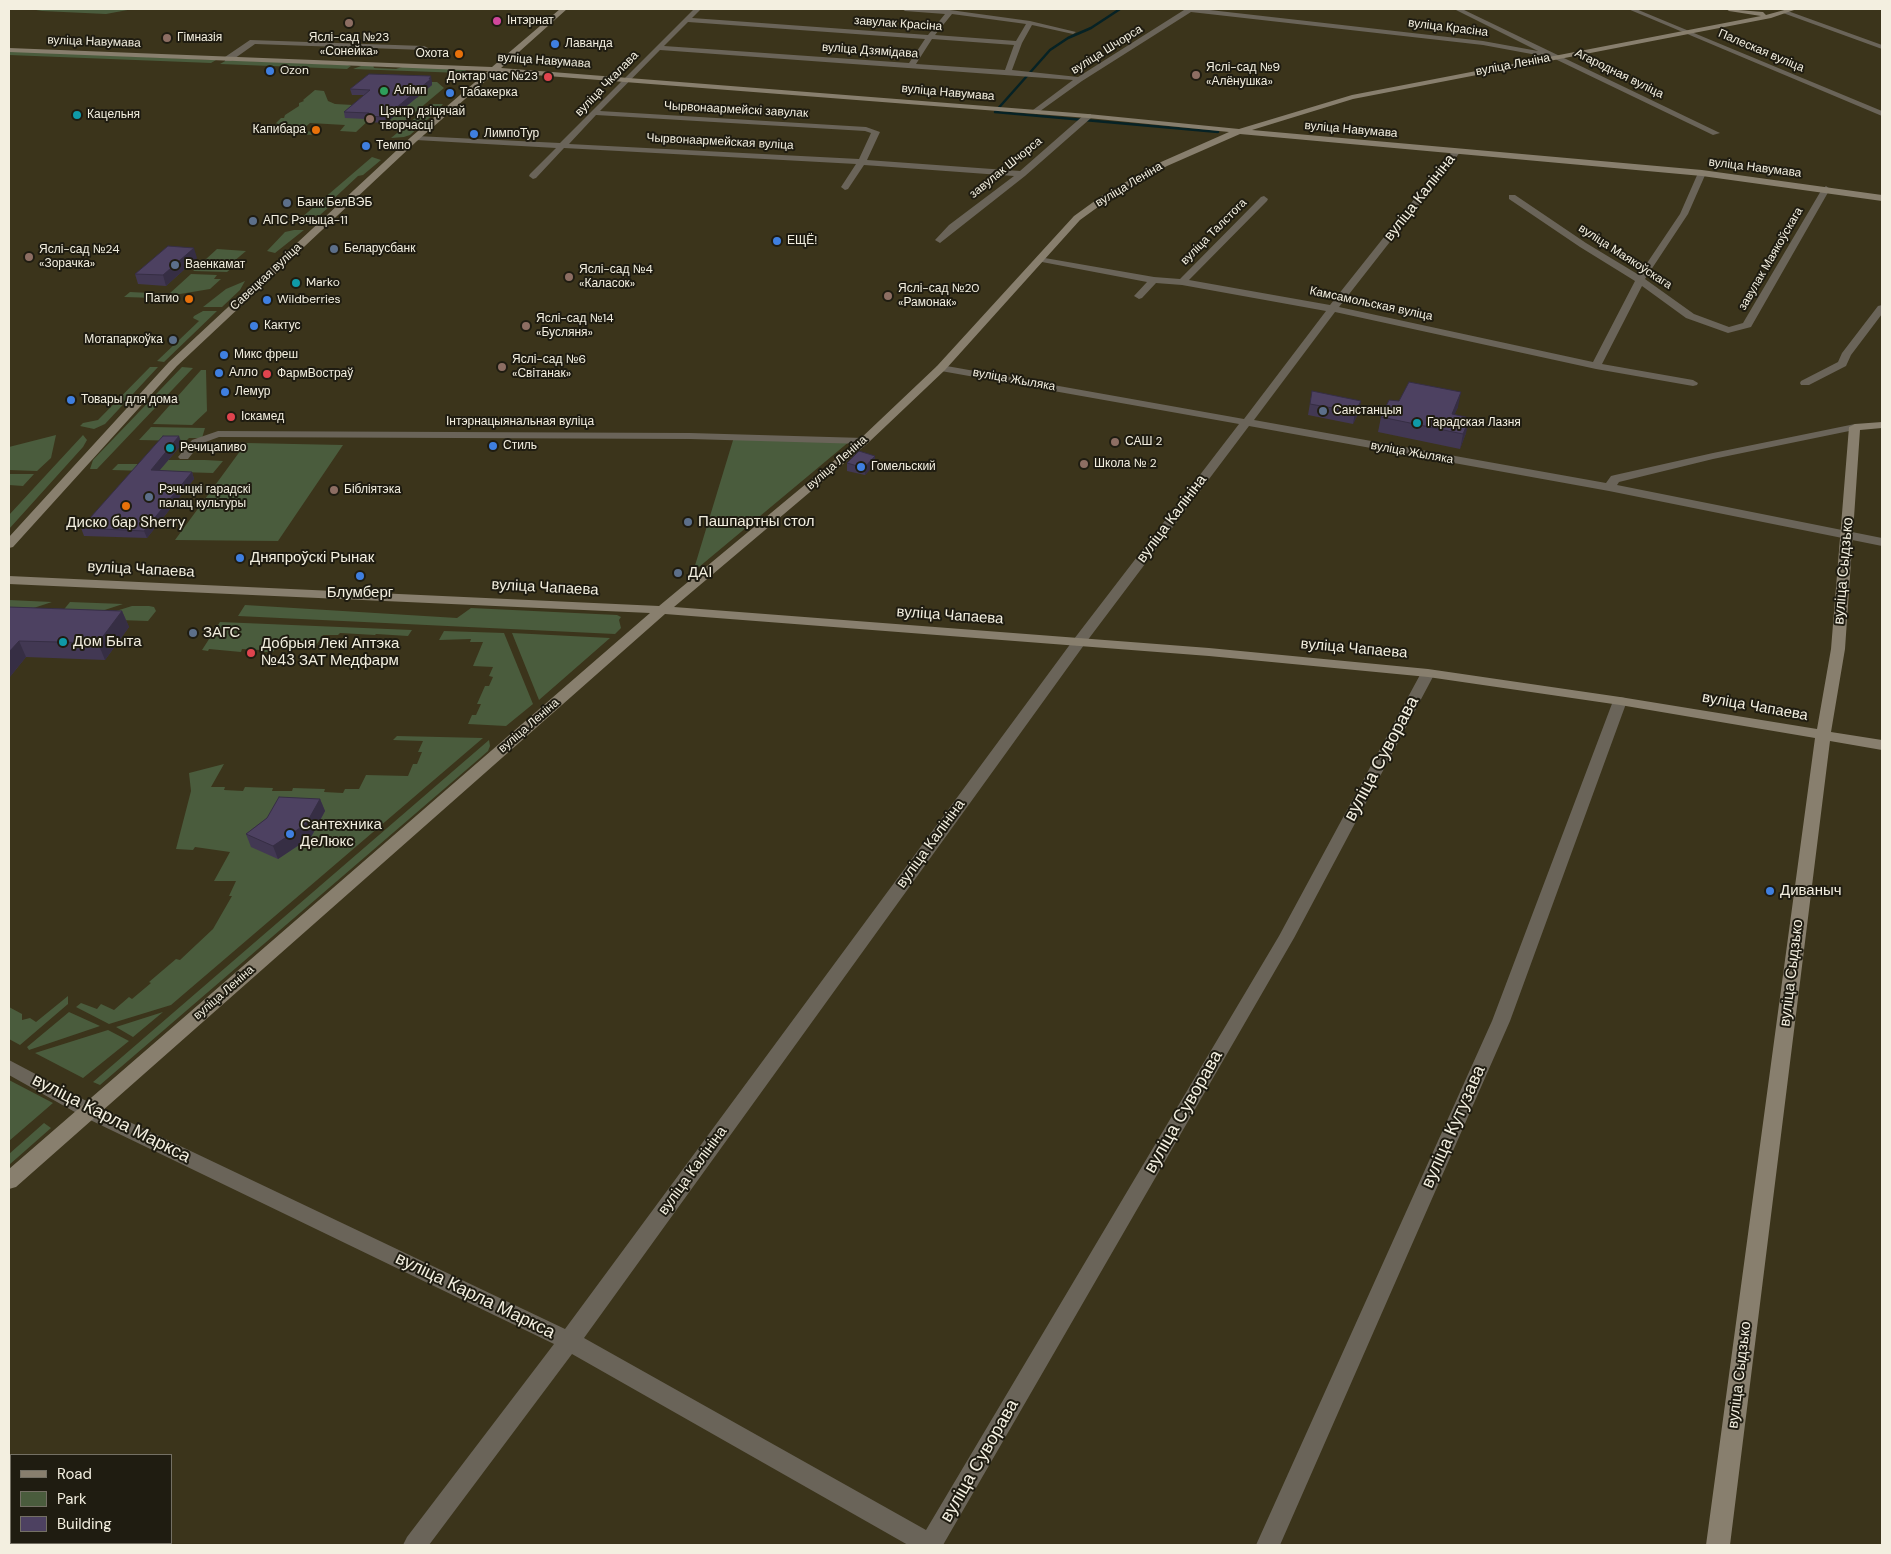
<!DOCTYPE html>
<meta charset="utf-8">
<style>
body{margin:0}
#map{position:relative;width:1891px;height:1554px;overflow:hidden;background:#3b341b;font-family:"DM Sans",sans-serif}
canvas{display:block}
.frame{position:absolute;inset:0;border:10px solid #f3efe0;pointer-events:none}
.legend{position:absolute;left:10px;top:1454px;width:162px;height:90px;box-sizing:border-box;background:#1f1c11;border:1px solid #747064;margin:0;padding:6px 9px;list-style:none;font-size:15px;color:#f3efe0}
.legend li{display:flex;align-items:center;gap:10px;height:25px}
.legend b{width:25px;border:1px solid #747064}
</style>
<div id="map">
<canvas width="1891" height="1554"></canvas>
<div class="frame"></div>
<ul class="legend">
<li><b style="height:6px;background:#887f6e"></b>Road</li>
<li><b style="height:14px;background:#4a5c3d"></b>Park</li>
<li><b style="height:14px;background:#4d4161"></b>Building</li>
</ul>
</div>
<script>
const g = document.querySelector('canvas').getContext('2d');
g.lineJoin = 'round';
function paint(path, color) { g.fillStyle = color; g.fill(path, 'evenodd'); }
const shape = rows => new Path2D(rows.map(r => 'M' + r).join(''));
function trace(path, color, width, dash) { g.strokeStyle = color; g.lineWidth = width; g.lineCap = dash ? 'butt' : 'round'; g.setLineDash(dash || []); g.stroke(path); }
function write(font, color, halo, rows, align = 'center') {
  g.font = font + ' "DM Sans",sans-serif'; g.lineWidth = 4; g.setLineDash([]); g.textBaseline = 'middle'; g.strokeStyle = halo; g.fillStyle = color; for (const [text, x, y, turn = 0] of rows) {
    g.save(); g.translate(x, y); g.rotate((+turn || 0) * Math.PI / 180); g.textAlign = isNaN(turn) ? turn : align; if (halo) g.strokeText(text, 0, 0); g.fillText(text, 0, 0); g.restore();
  }
}
const green = shape([
 [30,9,133,9,106,14,42,11],
 [9,51,216,60,211,63,9,55],
 [227,60,348,65,351,66,347,69,220,64],
 [373,65,374,68,396,69,405,66,468,69,462,73,353,69,361,66],
 [432,82,437,82,444,88,406,120,386,123,410,102,412,98,417,98],
 [315,90,324,91,328,101,335,104,353,105,370,119,356,132,340,131,345,125,310,123,301,131,319,132,316,135,264,133,268,130,271,130,271,126,278,123,276,123,281,118,284,118,285,115,299,106,299,103,304,101,303,100],
 [432,104,443,104,437,111,410,135,404,137,391,138],
 [372,157,381,160,363,175,358,176,328,204,330,206,320,215,301,218],
 [294,230,304,230,275,253,267,251,285,232],
 [217,249,246,251,233,262,238,263,227,272,193,271],
 [191,274,217,275,214,279,221,279,210,289,156,298,124,297,130,292,169,294],
 [245,281,240,290,222,307,203,307,226,289],
 [203,311,217,311,164,362,157,361,199,321,193,318,194,316],
 [150,367,158,367,105,424,94,429,80,426,83,423,98,420],
 [182,367,193,368,97,469,90,469,93,460],
 [201,370,206,370,207,411,192,425,153,424],
 [151,427,205,428,202,438,189,438,186,441,139,440],
 [56,435,51,458,37,471,9,470,9,447],
 [83,435,87,440,83,447,9,529,9,515],
 [734,437,850,441,693,572],
 [246,443,343,445,278,541,175,540],
 [159,460,205,460,223,461,213,473,112,470,118,464,152,464],
 [9,474,34,474,23,486,9,485],
 [9,600,52,602,9,616],
 [70,602,123,604,77,619,57,618],
 [245,605,457,618,471,608,617,615,621,617,619,620,621,628,615,634,238,616],
 [132,606,149,606,154,607,156,611,148,621,90,619],
 [220,622,412,630,408,636,376,634,375,635,340,633,338,635,323,635,317,644,312,644,313,642,291,641,290,644,278,644,273,652,260,652,261,650,242,649,241,652,209,649,208,651,202,650],
 [444,631,504,633,533,704,506,726,468,724,472,715,476,715,481,704,477,704,485,686,489,686,493,677,489,676,493,667,473,666,483,642,470,642,471,639,439,640],
 [512,633,610,638,539,700],
 [397,736,483,738,171,1005,109,1024,76,1007,81,1003,97,1009,101,1004,114,1010,129,997,132,999,151,983,149,982,176,959,180,960,213,929,232,896,229,896,236,881,214,881,230,852,195,847,193,850,176,849,191,791,189,773,224,764,211,787,225,787,224,790,243,791,245,787,273,788,272,791,292,791,293,788,325,789,324,792,343,793,345,789,359,789,366,775,408,776,413,764,417,764,422,752,418,752,423,741,393,740],
 [489,740,490,746,488,751,480,758,100,1085,93,1082],
 [68,996,68,1004,20,1045,9,1039,9,1007,22,1014,22,1020,30,1018,36,1022],
 [69,1012,100,1026,29,1050,27,1047],
 [163,1012,133,1037,116,1027],
 [108,1030,129,1041,83,1078,35,1053],
 [9,1080,53,1103,9,1141],
 [44,1123,51,1128,9,1165,9,1154]
]);
const stream = shape([
 [1120,9,1091,28,1068,38,1050,50,995,112,1218,132]
]);
const street = shape([
 [694,9,701,9,692,18,928,35,945,14,905,11,902,9,950,10,1030,21,1076,32,1073,34,1032,25,1022,43,1012,70,1078,77,1184,10,1183,9,1201,9,1483,41,1538,51,1454,9,1462,9,1720,133,1713,135,1553,58,1483,45,1191,12,1082,81,1036,114,1032,112,1033,110,1073,80,660,50,600,111,866,127,880,132,867,160,1020,171,1085,114,1091,114,1091,118,1025,176,940,243,935,240,949,225,1014,176,864,165,848,189,845,190,841,187,856,164,564,148,536,178,533,179,529,176,530,174,556,148,416,140,412,138,416,136,560,143,694,9],
 [952,14,1026,24,1016,41,935,35,952,14],
 [688,22,925,39,909,63,664,46,688,22],
 [932,39,1014,45,1005,70,916,64,932,39],
 [596,115,865,131,871,133,859,159,569,144,596,115],
 [1628,9,1636,9,1882,111,1882,116,1628,9],
 [1785,10,1882,45,1882,49,1783,13,1782,12,1785,10],
 [250,40,424,46,428,48,424,50,255,44,231,61,225,61,225,57,250,40],
 [1454,149,1461,151,1339,307,1593,362,1635,281,1580,247,1509,199,1509,195,1515,195,1586,243,1639,275,1680,214,1698,173,1705,171,1706,173,1688,214,1645,279,1694,314,1729,327,1743,323,1822,189,1826,186,1830,189,1751,327,1728,333,1686,318,1642,286,1602,364,1693,380,1698,383,1697,385,1693,386,1596,369,1335,312,1254,420,1606,483,1611,476,1615,475,1713,453,1855,424,1859,425,1861,427,1859,429,1713,459,1619,482,1617,485,1882,538,1882,546,1609,491,1249,426,1084,645,584,1338,926,1530,1279,936,1421,673,1423,670,1433,670,1435,673,1294,938,943,1545,908,1545,572,1354,429,1545,403,1545,407,1537,554,1344,82,1116,9,1075,9,1060,96,1106,565,1329,1074,639,1239,424,941,371,937,370,936,368,937,366,941,365,1244,419,1326,311,1182,285,1156,283,1142,298,1139,299,1134,296,1147,282,1042,262,1039,261,1039,257,1154,277,1180,279,1261,197,1264,196,1268,199,1267,201,1189,280,1330,305,1454,149],
 [1882,305,1882,314,1851,355,1846,366,1809,385,1801,385,1800,383,1801,381,1838,362,1842,353,1878,306,1882,305],
 [218,431,690,433,864,438,870,441,864,444,690,439,219,437,200,444,188,459,180,459,178,457,192,440,218,431],
 [1620,697,1625,698,1627,701,1510,1021,1280,1545,1256,1545,1492,1021,1613,701,1615,698,1620,697]
]);
const secondary = shape([
 [560,9,567,9,501,68,1088,114,1239,129,1352,95,1761,16,1729,11,1726,9,1763,12,1766,15,1788,9,1797,9,1771,18,1353,99,1252,130,1702,170,1882,195,1882,201,1702,176,1240,134,1167,166,1109,199,1080,220,945,370,868,443,674,607,1209,648,1428,669,1620,697,1817,729,1831,649,1849,427,1855,424,1882,422,1882,428,1860,430,1845,649,1831,732,1882,740,1882,750,1830,741,1730,1545,1706,1545,1815,738,1620,705,1428,677,1209,656,665,614,16,1187,9,1189,9,1169,650,613,9,584,9,576,659,606,860,439,937,366,1074,216,1103,195,1161,162,1229,132,1088,118,496,72,417,141,177,366,13,547,9,548,9,537,169,362,411,137,488,71,9,52,9,48,492,67,560,9]
]);
const wall = shape([
 [432,82,432,85,386,123,366,122,366,119,345,118,344,112,364,95,352,95,350,89],
 [197,258,166,286,138,284,135,274],
 [1312,391,1359,412,1353,424,1308,415],
 [1399,401,1458,407,1454,415,1466,433,1460,449,1378,432,1381,417],
 [182,444,159,471,192,472,194,479,147,538,84,536,81,528],
 [875,456,875,464,865,475,847,471,847,463],
 [9,607,122,611,129,627,105,660,26,657,9,678],
 [320,799,325,811,311,837,278,859,251,847,246,834,267,818]
]);
const shadedWall = shape([
 [431,76,432,82,432,85,386,123,385,117],
 [194,248,197,258,166,286,163,275],
 [1461,392,1458,407,1448,429,1452,414],
 [1361,401,1359,412,1353,424,1355,412],
 [1470,418,1466,433,1460,449,1463,434],
 [179,436,182,444,153,478,151,470],
 [875,456,875,464,865,475,864,468],
 [192,472,194,479,147,538,144,531],
 [122,611,129,627,105,660,98,643],
 [19,641,26,657,9,678,9,652],
 [320,799,325,811,311,837,278,859,273,846]
]);
const building = shape([
 [369,74,431,76,429,79,431,79,385,117,365,116,369,113,344,112,370,90,350,89,369,74],
 [168,246,194,248,163,275,135,274,168,246],
 [1409,382,1461,392,1452,414,1470,418,1463,434,1381,417,1389,400,1399,401,1409,382],
 [1312,391,1361,401,1355,412,1310,404,1312,391],
 [163,436,179,436,151,470,192,472,144,531,81,528,163,436],
 [859,451,875,456,864,468,847,463,859,451],
 [9,607,122,611,98,643,19,641,9,652,9,607],
 [279,797,320,799,306,824,273,846,246,834,267,818,279,797],
 [11,1536,11,1543,121,1543,125,1545,9,1545,9,1539,11,1536]
]);
const markers = [
 [497,21,5,"#d1479c"],
 [349,23,5,"#8d6e63"],
 [167,38,5,"#8d6e63"],
 [555,44,5,"#3f7fe0"],
 [459,54,5,"#e8710a"],
 [270,71,5,"#3f7fe0"],
 [1196,75,5,"#8d6e63"],
 [548,77,5,"#e0444e"],
 [384,91,5,"#2e9e5b"],
 [450,93,5,"#3f7fe0"],
 [77,115,5,"#0f9aa8"],
 [370,119,5,"#8d6e63"],
 [316,130,5,"#e8710a"],
 [474,134,5,"#3f7fe0"],
 [366,146,5,"#3f7fe0"],
 [287,203,5,"#5c6f8a"],
 [253,221,5,"#5c6f8a"],
 [777,241,5,"#3f7fe0"],
 [334,249,5,"#5c6f8a"],
 [29,257,5,"#8d6e63"],
 [175,265,5,"#5c6f8a"],
 [569,277,5,"#8d6e63"],
 [296,283,5,"#0f9aa8"],
 [888,296,5,"#8d6e63"],
 [189,299,5,"#e8710a"],
 [267,300,5,"#3f7fe0"],
 [254,326,5,"#3f7fe0"],
 [526,326,5,"#8d6e63"],
 [173,340,5,"#5c6f8a"],
 [224,355,5,"#3f7fe0"],
 [502,367,5,"#8d6e63"],
 [219,373,5,"#3f7fe0"],
 [267,374,5,"#e0444e"],
 [225,392,5,"#3f7fe0"],
 [71,400,5,"#3f7fe0"],
 [1323,411,5,"#5c6f8a"],
 [231,417,5,"#e0444e"],
 [1417,423,5,"#0f9aa8"],
 [1115,442,5,"#8d6e63"],
 [493,446,5,"#3f7fe0"],
 [170,448,5,"#0f9aa8"],
 [1084,464,5,"#8d6e63"],
 [861,467,5,"#3f7fe0"],
 [334,490,5,"#8d6e63"],
 [149,497,5,"#5c6f8a"],
 [126,506,5,"#e8710a"],
 [688,522,5,"#5c6f8a"],
 [240,558,5,"#3f7fe0"],
 [678,573,5,"#5c6f8a"],
 [360,576,5,"#3f7fe0"],
 [193,633,5,"#5c6f8a"],
 [63,642,5,"#0f9aa8"],
 [251,653,5,"#e0444e"],
 [290,834,5,"#3f7fe0"],
 [1770,891,5,"#3f7fe0"]
];
const farPoinames = [
 ["Інтэрнат",507,21],
 ["Гімназія",177,38],
 ["Яслі-сад №23",349,38,"center"],
 ["«Сонейка»",349,52,"center"],
 ["Лаванда",565,44],
 ["Охота",449,54,"right"],
 ["Яслі-сад №9",1206,68],
 ["«Алёнушка»",1206,82],
 ["Ozon",280,71],
 ["Доктар час №23",538,77,"right"],
 ["Алімп",394,91],
 ["Табакерка",460,93],
 ["Цэнтр дзіцячай",380,112],
 ["творчасці",380,126],
 ["Кацельня",87,115],
 ["Капибара",306,130,"right"],
 ["ЛимпоТур",484,134],
 ["Темпо",376,146],
 ["Банк БелВЭБ",297,203],
 ["АПС Рэчыца-11",263,221],
 ["ЕЩЁ!",787,241],
 ["Беларусбанк",344,249],
 ["Яслі-сад №24",39,250],
 ["«Зорачка»",39,264],
 ["Ваенкамат",185,265],
 ["Яслі-сад №4",579,270],
 ["«Каласок»",579,284],
 ["Marko",306,283],
 ["Яслі-сад №20",898,289],
 ["«Рамонак»",898,303],
 ["Патио",179,299,"right"],
 ["Wildberries",277,300],
 ["Яслі-сад №14",536,319],
 ["«Бусляня»",536,333],
 ["Кактус",264,326],
 ["Мотапаркоўка",163,340,"right"],
 ["Микс фреш",234,355],
 ["Яслі-сад №6",512,360],
 ["«Світанак»",512,374],
 ["Алло",229,373],
 ["ФармВостраў",277,374],
 ["Лемур",235,392],
 ["Товары для дома",81,400],
 ["Санстанцыя",1333,411],
 ["Іскамед",241,417],
 ["Гарадская Лазня",1427,423],
 ["САШ 2",1125,442],
 ["Стиль",503,446],
 ["Речицапиво",180,448],
 ["Школа № 2",1094,464],
 ["Гомельский",871,467],
 ["Рэчыцкі гарадскі",159,490],
 ["палац культуры",159,504],
 ["Бібліятэка",344,490]
];
const farStreetnames = [
 ["завулак Красіна",898,24,4],
 ["вуліца Красіна",1448,28,7],
 ["вуліца Навумава",94,42,2],
 ["вуліца Шчорса",1107,50,-32],
 ["вуліца Дзямідава",870,51,4],
 ["Палеская вуліца",1761,51,23],
 ["вуліца Навумава",544,61,4],
 ["вуліца Леніна",1513,65,-11],
 ["Агародная вуліца",1619,74,26],
 ["вуліца Чкалава",607,84,-46],
 ["вуліца Навумава",948,93,5],
 ["Чырвонаармейскі завулак",736,110,3],
 ["вуліца Навумава",1351,130,5],
 ["Чырвонаармейская вуліца",720,142,3],
 ["завулак Шчорса",1006,168,-39],
 ["вуліца Навумава",1755,168,7],
 ["вуліца Леніна",1129,185,-31],
 ["вуліца Талстога",1214,232,-45],
 ["вуліца Маякоўскага",1625,257,33],
 ["завулак Маякоўскага",1771,259,-60],
 ["Савецкая вуліца",266,277,-43],
 ["Камсамольская вуліца",1371,304,12],
 ["вуліца Жыляка",1014,380,10],
 ["Інтэрнацыянальная вуліца",520,422],
 ["вуліца Жыляка",1412,453,10],
 ["вуліца Леніна",837,463,-41],
 ["вуліца Леніна",529,726,-41],
 ["вуліца Леніна",224,993,-41]
];
const streetNames = [
 ["вуліца Калініна",1420,198,-52],
 ["вуліца Калініна",1172,519,-53],
 ["вуліца Чапаева",141,570,3],
 ["вуліца Сыдзько",1844,571,-85],
 ["вуліца Чапаева",545,588,3],
 ["вуліца Чапаева",950,616,4],
 ["вуліца Чапаева",1354,649,5],
 ["вуліца Чапаева",1755,707,10],
 ["вуліца Калініна",931,844,-54],
 ["вуліца Сыдзько",1792,973,-83],
 ["вуліца Калініна",693,1171,-54],
 ["вуліца Сыдзько",1740,1375,-83]
];
const poiNames = [
 ["Пашпартны стол",698,522],
 ["Диско бар Sherry",126,523,"center"],
 ["Дняпроўскі Рынак",250,558],
 ["ДАІ",688,573],
 ["Блумберг",360,593,"center"],
 ["ЗАГС",203,633],
 ["Дом Быта",73,642],
 ["Добрыя Лекі Аптэка",261,644],
 ["№43 ЗАТ Медфарм",261,661],
 ["Сантехника",300,825],
 ["ДеЛюкс",300,842],
 ["Диваныч",1780,891]
];
const nearStreetnames = [
 ["вуліца Суворава",1382,759,-62],
 ["вуліца Суворава",1184,1112,-60],
 ["вуліца Карла Маркса",111,1119,27],
 ["вуліца Кутузава",1454,1127,-66],
 ["вуліца Карла Маркса",475,1296,26],
 ["вуліца Суворава",980,1461,-60]
];
paint(green, '#4a5c3d');
trace(stream, '#062225', 2.5);
paint(street, '#6a6459');
paint(secondary, '#887f6e');
paint(wall, '#423853');
paint(shadedWall, '#362e44');
paint(building, '#4d4161');
trace(building, '#362e44', 1);
for (const [x, y, r, color] of markers) { const dot = new Path2D(); dot.arc(x, y, r, 0, 2 * Math.PI); g.fillStyle = color; g.fill(dot); trace(dot, '#1f1c11', 2); }
write('12px', '#f3efe0', '#1f1c11', farPoinames, 'left');
write('12px', '#f3efe0', '#1f1c11', farStreetnames);
write('15px', '#f3efe0', '#1f1c11', streetNames);
write('15px', '#f3efe0', '#1f1c11', poiNames, 'left');
write('18px', '#f3efe0', '#1f1c11', nearStreetnames);
</script>
